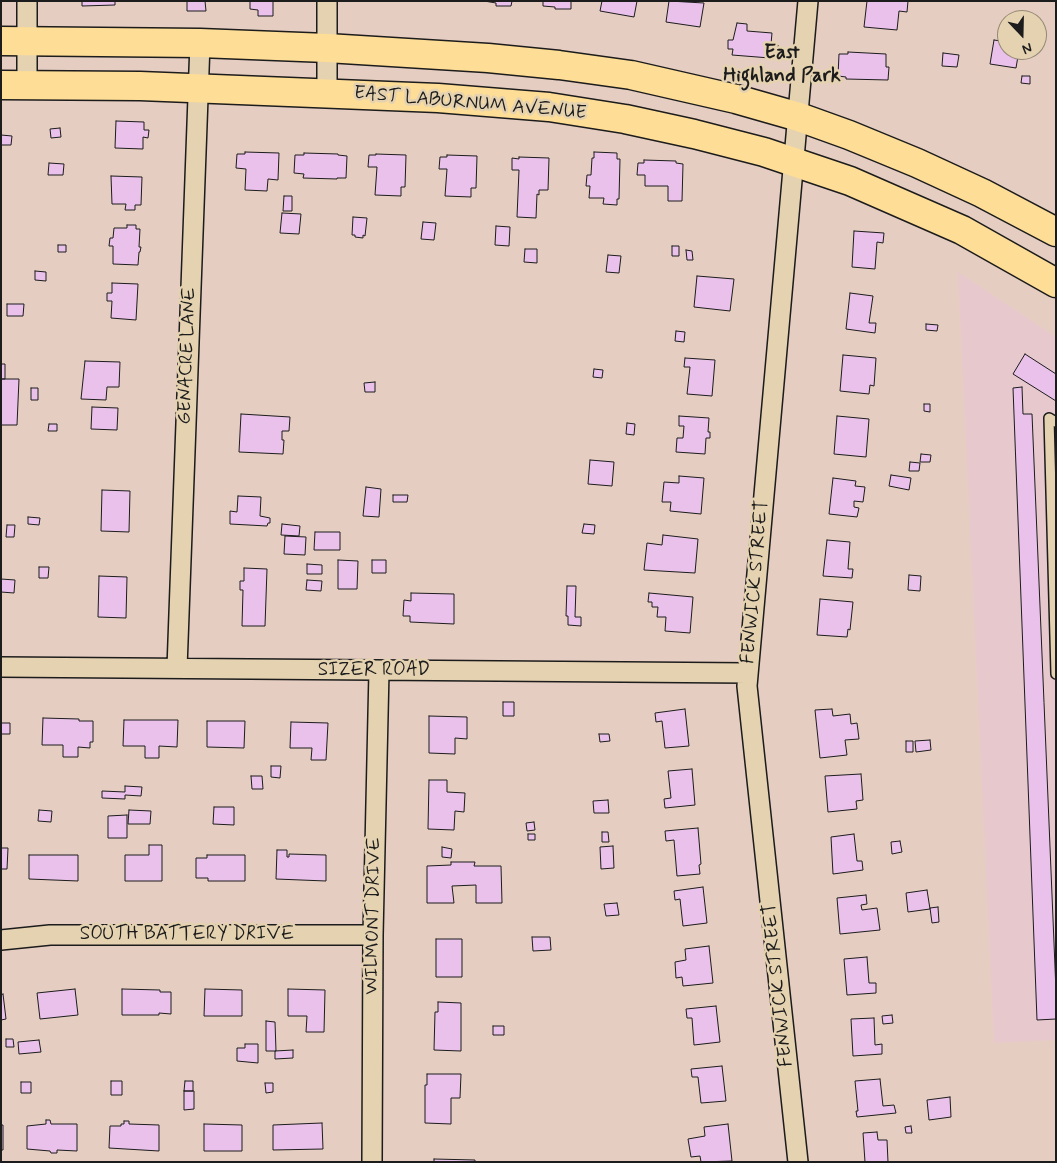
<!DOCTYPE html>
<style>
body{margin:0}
#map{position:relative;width:1057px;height:1163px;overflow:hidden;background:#e6cdc1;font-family:Mynerve,sans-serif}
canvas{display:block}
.frame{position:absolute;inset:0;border:2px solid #1c1c1c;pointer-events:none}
.north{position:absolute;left:997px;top:10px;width:50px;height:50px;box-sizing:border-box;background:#e5d2b0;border:1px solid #958975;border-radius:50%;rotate:159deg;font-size:14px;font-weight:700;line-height:20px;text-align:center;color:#1c1c1c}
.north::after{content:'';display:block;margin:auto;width:18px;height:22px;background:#1c1c1c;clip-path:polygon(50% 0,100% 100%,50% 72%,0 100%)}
</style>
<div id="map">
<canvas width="1057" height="1163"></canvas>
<div class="frame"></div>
<div class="north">N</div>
</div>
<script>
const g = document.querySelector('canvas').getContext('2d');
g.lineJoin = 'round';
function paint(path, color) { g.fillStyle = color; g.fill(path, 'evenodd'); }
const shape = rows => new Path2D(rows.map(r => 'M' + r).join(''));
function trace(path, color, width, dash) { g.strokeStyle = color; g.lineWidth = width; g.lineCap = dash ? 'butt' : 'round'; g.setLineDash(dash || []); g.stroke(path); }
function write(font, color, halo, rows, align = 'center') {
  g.font = font + ' Mynerve,sans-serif'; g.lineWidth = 5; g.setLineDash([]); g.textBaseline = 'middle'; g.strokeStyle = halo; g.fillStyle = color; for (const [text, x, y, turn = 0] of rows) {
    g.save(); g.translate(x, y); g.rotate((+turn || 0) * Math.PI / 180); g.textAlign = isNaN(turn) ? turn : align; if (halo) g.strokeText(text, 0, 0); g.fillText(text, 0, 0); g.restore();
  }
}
const built = shape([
 [958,272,1056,337,1056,1040,994,1043]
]);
const building = shape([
 [82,1,115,1,115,5,82,6,82,1],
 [187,1,205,1,206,11,187,11,187,1],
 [250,1,273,1,273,16,258,16,258,10,250,9,250,1],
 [484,1,512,1,511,6,496,6,496,3,484,1],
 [543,1,571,1,571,9,555,9,555,7,543,6,543,1],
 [602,1,637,1,634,17,600,11,602,1],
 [669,1,704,3,700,27,666,22,669,1],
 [867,1,908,1,907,12,899,11,897,30,864,27,867,1],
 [737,23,747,24,747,31,772,33,771,44,778,45,777,57,771,56,770,58,732,55,733,49,728,49,728,40,733,40,737,23],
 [994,40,1007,42,1007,50,1019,50,1016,68,990,64,994,40],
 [848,52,886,54,886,67,889,67,888,80,846,79,846,77,838,76,839,54,848,54,848,52],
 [943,53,959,55,957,67,942,66,943,53],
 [1022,76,1030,76,1030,84,1021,83,1022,76],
 [116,121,144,122,144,130,149,130,148,138,143,137,143,149,115,148,116,121],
 [60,128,61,137,51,138,50,129,60,128],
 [1,135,12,136,11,145,1,145,1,135],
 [245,152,279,153,278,180,268,179,267,191,245,190,246,169,236,168,237,154,245,154,245,152],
 [594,152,617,153,617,159,620,159,619,199,617,199,617,205,603,204,604,198,589,198,590,186,586,186,587,175,591,175,592,158,594,158,594,152],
 [304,153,338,154,338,155,347,156,346,178,337,178,337,179,303,178,304,174,294,173,295,155,304,155,304,153],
 [376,154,406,155,405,187,401,187,401,196,375,195,377,167,368,167,369,155,376,155,376,154],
 [447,155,477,156,476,188,471,188,471,197,445,196,447,169,439,169,440,157,447,157,447,155],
 [519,157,549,158,548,190,539,190,539,195,537,194,536,218,517,217,519,170,512,170,512,158,519,159,519,157],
 [644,160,676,161,676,163,683,164,682,201,668,201,668,186,645,186,645,175,637,175,638,163,644,163,644,160],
 [49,163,64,164,63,175,48,175,49,163],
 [111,176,142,177,141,205,135,205,135,210,125,210,126,204,112,204,111,176],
 [284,196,292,196,292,211,283,211,284,196],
 [282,213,301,214,299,234,280,233,282,213],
 [353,217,367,218,365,236,363,235,363,238,355,237,355,235,352,235,353,217],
 [423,222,436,223,434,240,421,239,423,222],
 [127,225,136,225,136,229,140,229,139,247,141,247,140,252,139,252,138,265,113,264,113,246,109,246,110,238,113,238,114,228,127,228,127,225],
 [496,226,510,227,509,246,495,245,496,226],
 [854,231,884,233,883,243,877,242,875,269,852,267,854,231],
 [58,245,66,245,66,252,58,252,58,245],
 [672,246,679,246,679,256,672,256,672,246],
 [525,249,537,249,537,263,524,262,525,249],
 [686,250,692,251,693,260,687,260,686,250],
 [608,255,621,256,619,273,606,272,608,255],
 [35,271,46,272,46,281,35,280,35,271],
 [697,276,734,279,730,311,694,307,697,276],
 [112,283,138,284,136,320,111,318,112,301,107,301,107,293,112,293,112,283],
 [850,293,873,296,869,323,876,323,875,333,846,329,850,293],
 [7,304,24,304,23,316,7,316,7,304],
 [926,324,938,325,937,331,926,330,926,324],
 [676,331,685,332,684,342,675,341,676,331],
 [1025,354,1056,374,1056,401,1013,374,1025,354],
 [843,355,876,358,874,386,870,385,869,394,840,391,843,355],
 [685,358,715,360,712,396,687,394,690,367,684,367,685,358],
 [85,361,120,362,119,387,107,387,106,400,81,399,85,361],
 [1,364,5,364,5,379,1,379,1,364],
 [594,369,603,370,602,378,593,377,594,369],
 [1,379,19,379,17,425,1,425,1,379],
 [375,382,375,392,365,392,364,383,375,382],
 [1022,387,1023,414,1032,414,1056,991,1056,1019,1037,1020,1013,388,1022,387],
 [31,388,38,388,38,400,31,400,31,388],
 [924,404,930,404,930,412,924,411,924,404],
 [92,407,118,408,117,430,91,429,92,407],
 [241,414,290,417,289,431,282,431,282,440,284,440,283,454,239,452,241,414],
 [679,416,709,418,708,432,710,432,710,438,706,438,705,454,676,452,677,438,683,438,684,426,679,426,679,416],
 [837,416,869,419,866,457,834,454,837,416],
 [627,423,635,424,634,435,626,434,627,423],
 [49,424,57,424,57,431,48,431,49,424],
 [921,454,931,455,930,462,920,462,921,454],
 [590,460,614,462,612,486,588,484,590,460],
 [910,462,920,463,919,471,909,471,910,462],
 [891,475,911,478,909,490,889,486,891,475],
 [679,476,704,478,701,514,670,511,671,502,662,502,664,482,679,483,679,476],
 [833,478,856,481,855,486,865,487,863,502,854,501,854,507,859,508,857,517,829,514,833,478],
 [366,487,381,489,379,517,363,516,366,487],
 [102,490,130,491,129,532,101,531,102,490],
 [393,495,408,495,407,502,393,502,393,495],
 [238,496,261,497,260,516,270,518,270,523,268,523,267,526,230,524,230,511,237,512,238,496],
 [28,517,40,518,39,525,28,524,28,517],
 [282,524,300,526,299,536,281,535,282,524],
 [584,524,595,525,594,534,582,533,584,524],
 [7,525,15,525,14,537,6,537,7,525],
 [315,532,340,532,340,550,314,550,315,532],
 [663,535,698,539,695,573,644,570,647,543,662,545,663,535],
 [285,536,306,537,305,555,284,554,285,536],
 [827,540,850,542,848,569,853,569,852,578,823,576,827,540],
 [338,560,358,561,357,589,338,589,338,560],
 [372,560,386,560,386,573,372,573,372,560],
 [307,564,322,565,322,574,307,574,307,564],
 [39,567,49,567,48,578,39,578,39,567],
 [244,568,267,569,265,626,242,626,243,590,240,590,240,581,244,581,244,568],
 [909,575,921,576,920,591,908,590,909,575],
 [99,576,127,577,126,618,98,617,99,576],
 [1,579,15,580,14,593,1,592,1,579],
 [307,580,322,581,321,591,306,590,307,580],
 [567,586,576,586,575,617,581,617,581,626,568,625,568,616,566,616,567,586],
 [411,593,454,594,454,624,410,622,410,616,403,616,404,600,411,601,411,593],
 [649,593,693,597,690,633,665,631,666,617,657,617,658,607,652,607,652,602,648,602,649,593],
 [820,599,853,602,850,630,848,629,847,637,817,635,820,599],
 [503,702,514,702,514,716,503,716,503,702],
 [685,709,689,746,665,748,662,721,656,722,655,713,685,709],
 [832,709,833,716,850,714,851,724,857,723,859,739,845,740,847,755,820,758,815,710,832,709],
 [429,716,467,717,467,739,455,738,455,754,429,753,429,716],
 [43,718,79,719,79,721,93,721,93,742,90,742,90,748,78,747,78,757,63,757,63,745,42,745,43,718],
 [124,720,178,720,177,747,159,746,159,758,145,758,145,746,123,746,124,720],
 [207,721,245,721,244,748,207,747,207,721],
 [291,722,328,723,326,760,311,760,312,748,290,748,291,722],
 [1,723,10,723,10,734,1,734,1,723],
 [599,734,609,734,610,741,600,742,599,734],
 [930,740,931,750,916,752,915,741,930,740],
 [906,741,913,741,913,752,906,752,906,741],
 [271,766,281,766,280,778,271,777,271,766],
 [692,769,695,805,665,808,664,799,671,798,668,771,692,769],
 [861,774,863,800,856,801,857,809,828,812,825,776,861,774],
 [251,776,262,776,263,789,252,789,251,776],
 [429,780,447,780,447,792,465,793,464,812,455,811,454,830,428,829,429,780],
 [125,786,142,787,141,796,125,795,125,799,102,798,102,791,125,792,125,786],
 [608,800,609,813,594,813,593,801,608,800],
 [214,807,234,807,234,825,213,824,214,807],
 [39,810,52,811,51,822,38,821,39,810],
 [129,810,151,811,150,824,128,824,129,810],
 [127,815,127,838,108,838,108,816,127,815],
 [534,822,535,830,527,831,526,823,534,822],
 [698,828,701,864,699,865,700,874,677,876,674,840,666,841,665,831,698,828],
 [602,832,608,832,609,842,602,842,602,832],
 [528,834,535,834,535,840,528,840,528,834],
 [854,834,857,861,862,861,863,870,833,874,831,837,854,834],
 [900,841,902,852,892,854,891,842,900,841],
 [149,845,162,845,162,881,125,881,125,855,149,855,149,845],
 [613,846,614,868,601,869,600,847,613,846],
 [442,847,452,849,451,858,442,857,442,847],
 [1,848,8,848,7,869,1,869,1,848],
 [277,850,287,850,287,857,289,857,289,854,326,855,326,881,276,879,277,850],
 [29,855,78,855,78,881,29,879,29,855],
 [207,855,245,855,245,881,208,881,208,878,196,878,196,858,207,858,207,855],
 [451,862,475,862,474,866,501,866,502,903,476,903,476,885,452,886,454,903,427,903,427,866,451,865,451,862],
 [703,887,707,923,683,926,680,899,675,900,674,891,703,887],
 [927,890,930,909,908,912,906,893,927,890],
 [866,895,867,904,861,905,862,910,877,908,880,930,840,934,837,898,866,895],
 [617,903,619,915,606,916,604,904,617,903],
 [938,907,939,922,932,923,930,908,938,907],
 [532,937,550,937,551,950,533,951,532,937],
 [436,939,462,939,462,977,436,977,436,939],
 [709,946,713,983,683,986,682,977,676,978,675,962,686,960,685,949,709,946],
 [867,957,869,983,876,983,876,993,847,995,844,959,867,957],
 [75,989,78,1015,40,1019,37,993,75,989],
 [122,989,160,990,160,992,171,992,171,1014,159,1013,159,1015,122,1015,122,989],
 [205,989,242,990,242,1016,204,1016,205,989],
 [288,989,325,990,324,1032,306,1032,307,1016,288,1016,288,989],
 [3,994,6,1019,1,1020,1,995,3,994],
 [438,1002,461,1003,461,1051,434,1050,435,1012,438,1012,438,1002],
 [716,1006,720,1042,694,1045,692,1018,687,1018,686,1009,716,1006],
 [892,1015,893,1023,883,1024,882,1016,892,1015],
 [874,1018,875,1045,882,1044,882,1054,853,1056,851,1019,874,1018],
 [266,1021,275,1022,276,1051,266,1051,266,1021],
 [493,1026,504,1026,504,1035,493,1035,493,1026],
 [6,1039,13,1039,14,1047,6,1047,6,1039],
 [39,1040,41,1052,19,1054,18,1042,39,1040],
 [245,1044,258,1044,258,1063,237,1061,237,1048,245,1048,245,1044],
 [293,1050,293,1058,275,1059,275,1051,293,1050],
 [722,1066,726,1101,701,1103,698,1077,692,1077,691,1069,722,1066],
 [427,1074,461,1074,460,1098,451,1098,451,1124,425,1123,425,1085,427,1085,427,1074],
 [880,1079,883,1106,894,1105,896,1113,857,1117,856,1111,858,1111,855,1081,880,1079],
 [111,1081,122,1081,122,1095,111,1095,111,1081],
 [185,1081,193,1081,193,1091,184,1091,185,1081],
 [21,1082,31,1082,31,1093,21,1093,21,1082],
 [265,1083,273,1083,273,1092,266,1093,265,1083],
 [184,1091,194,1091,194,1109,184,1110,184,1091],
 [950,1097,951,1117,929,1120,927,1100,950,1097],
 [46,1120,50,1120,51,1124,77,1124,77,1151,57,1150,57,1153,51,1153,50,1151,27,1149,27,1126,46,1124,46,1120],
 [124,1121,129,1121,129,1124,159,1125,159,1151,109,1148,110,1126,121,1126,121,1124,124,1124,124,1121],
 [322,1123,323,1149,273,1150,273,1125,322,1123],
 [204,1124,242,1125,242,1151,204,1151,204,1124],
 [728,1124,732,1161,701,1162,700,1156,691,1157,688,1139,705,1136,704,1127,728,1124],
 [1,1125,3,1125,3,1150,1,1150,1,1125],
 [911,1126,912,1133,906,1133,905,1127,911,1126],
 [877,1132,878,1140,887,1140,888,1162,865,1162,863,1133,877,1132],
 [434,1159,475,1160,475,1162,434,1162,434,1159]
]);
const service = shape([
 [1056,422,1049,418,1056,674]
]);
const minor = shape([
 [27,1,27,85],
 [327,1,327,93],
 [1,667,747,673],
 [177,668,200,43],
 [1,940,50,935,373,935],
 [372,1162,373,935,379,671],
 [798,1162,747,686,808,1]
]);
const primary = shape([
 [1,41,200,43,327,48,488,58,559,65,631,75,736,99,799,117,849,135,917,163,982,193,1056,232],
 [1,85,140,86,438,98,549,107,625,119,694,134,764,152,850,181,962,230,1056,283]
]);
const streetNames = [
 ["EAST LABURNUM AVENUE",470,104,5],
 ["GENACRE LANE",188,356,-88],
 ["FENWICK STREET",756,582,-85],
 ["SIZER ROAD",374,671],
 ["WILMONT DRIVE",374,916,-89],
 ["SOUTH BATTERY DRIVE",187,935],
 ["FENWICK STREET",779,985,-96]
];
const neighbourhoodNames = [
 ["East",782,54],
 ["Highland Park",782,77]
];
paint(built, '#e7c9cd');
paint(building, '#e9c1ea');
trace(building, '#1c1c1c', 1);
trace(service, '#1c1c1c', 12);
trace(minor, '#1c1c1c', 22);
trace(primary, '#1c1c1c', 31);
trace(service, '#e5d2b0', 9);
trace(minor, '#e5d2b0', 19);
trace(primary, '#fedd96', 28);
write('19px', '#1c1c1c', '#e5d2b0', streetNames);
write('bold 20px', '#1c1c1c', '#e5d2b0', neighbourhoodNames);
</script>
